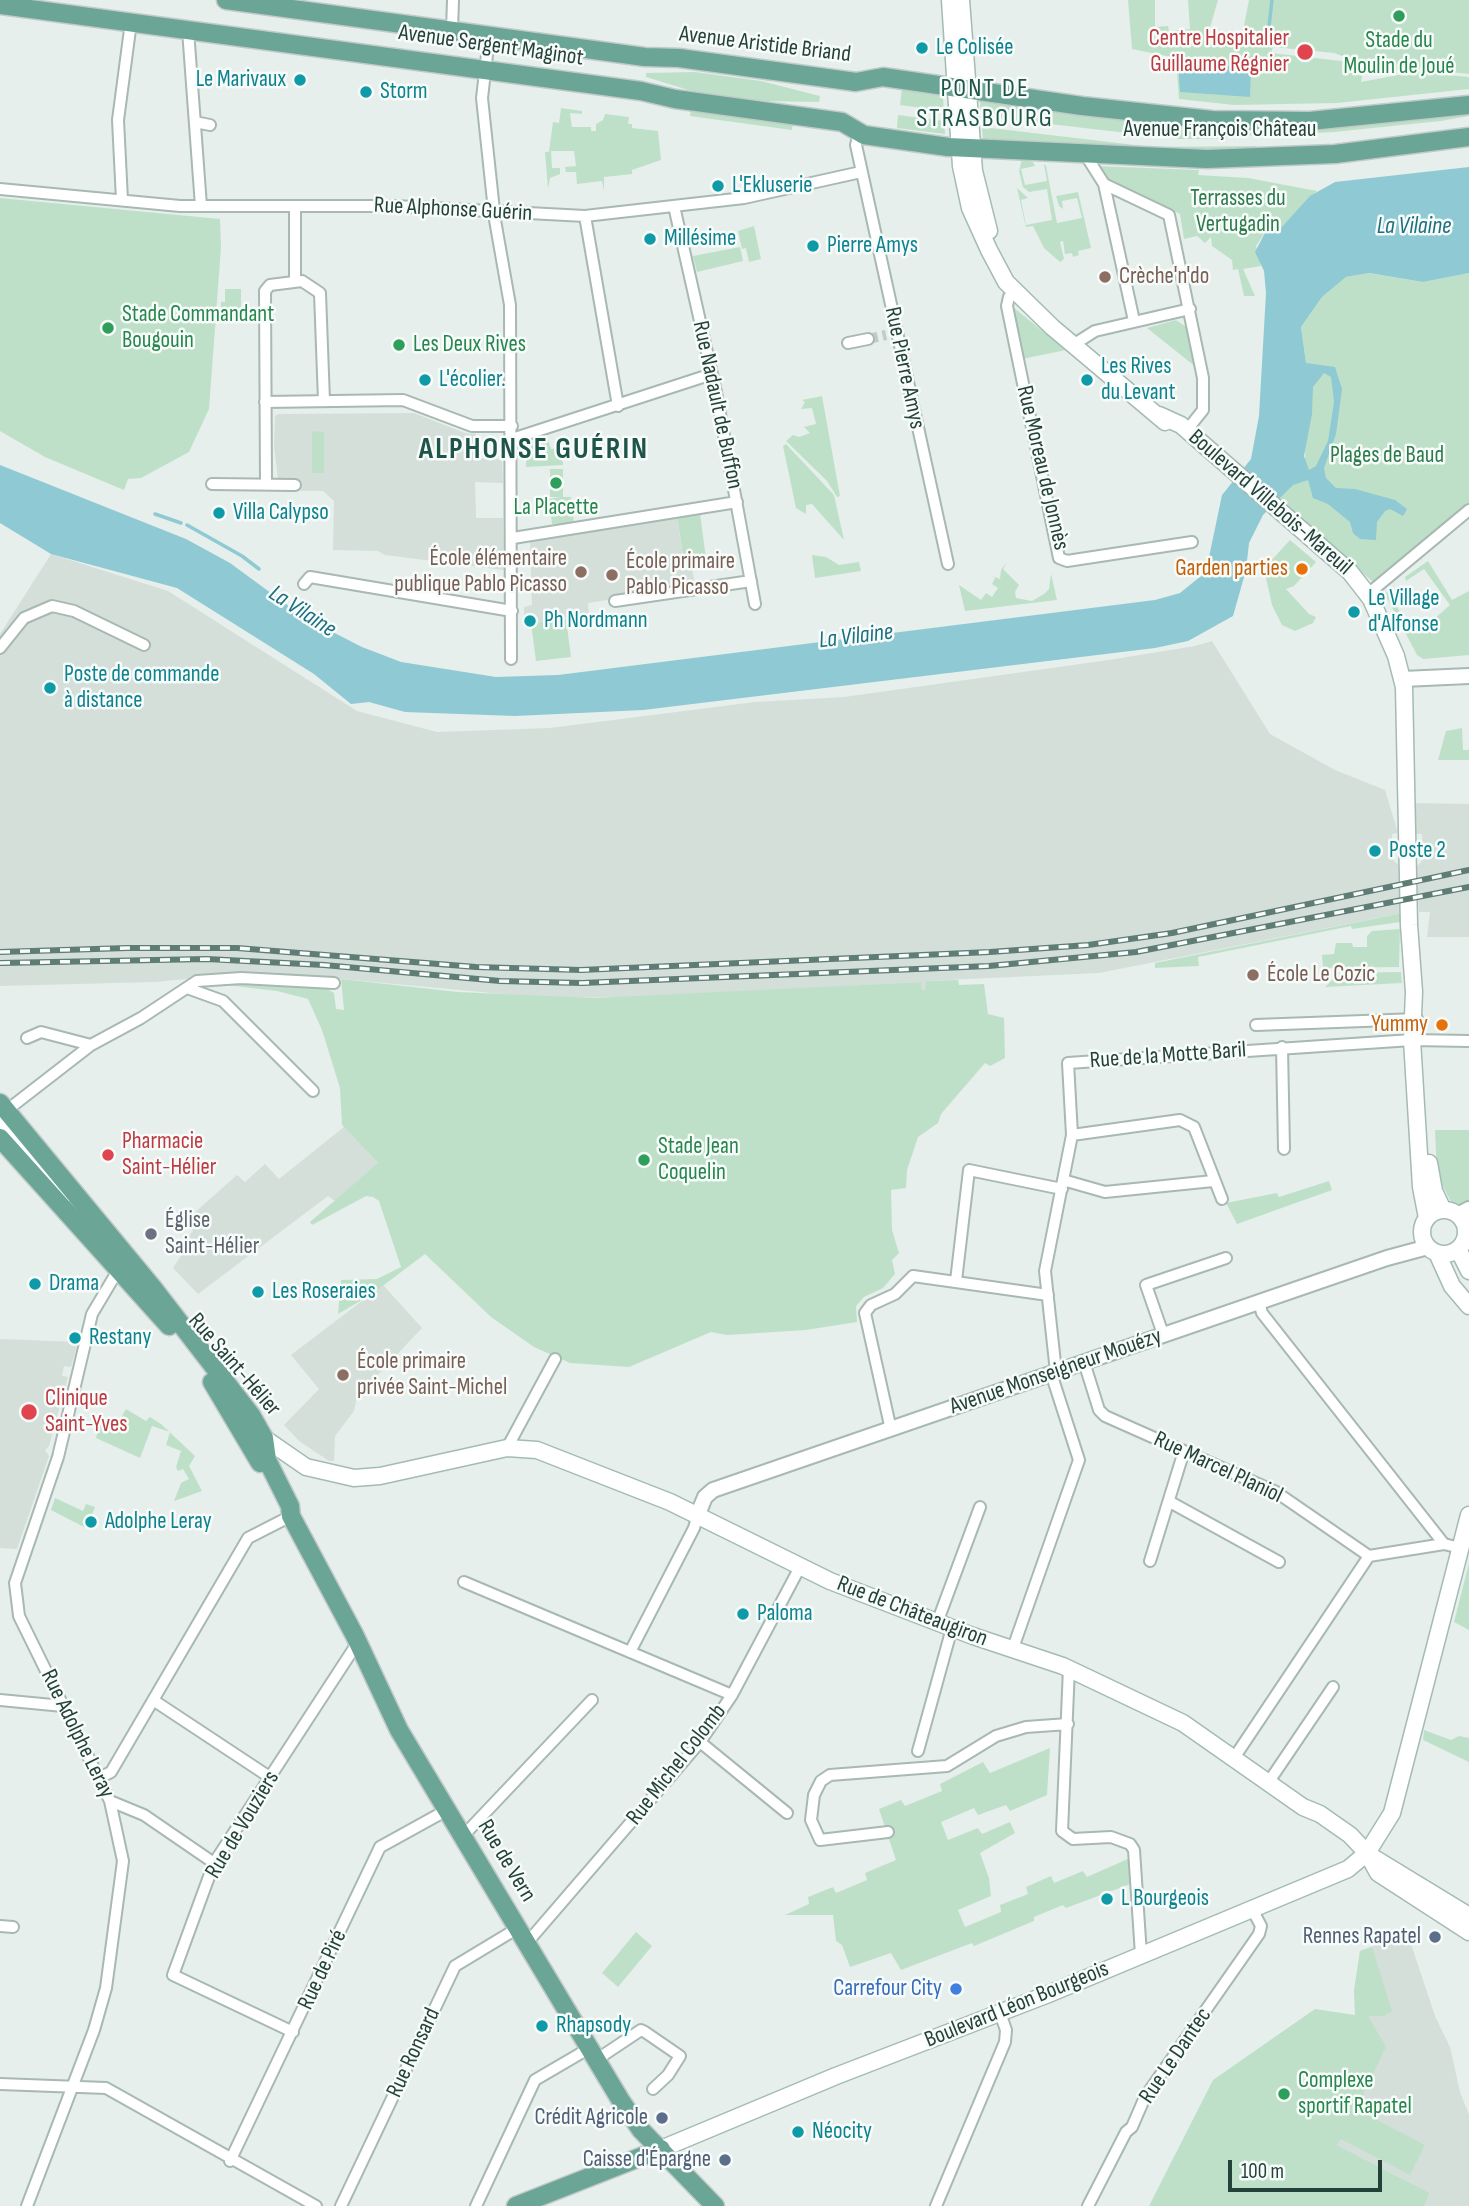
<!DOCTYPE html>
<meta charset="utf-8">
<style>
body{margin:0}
#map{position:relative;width:1469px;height:2206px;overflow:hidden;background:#e6efeb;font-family:"Sofia Sans Condensed",sans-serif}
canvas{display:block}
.scale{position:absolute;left:1228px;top:2160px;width:154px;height:32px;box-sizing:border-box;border:4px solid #24423a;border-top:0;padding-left:9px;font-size:21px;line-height:24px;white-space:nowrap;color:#24423a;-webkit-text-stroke:5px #f7fbf9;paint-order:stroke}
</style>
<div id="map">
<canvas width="1469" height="2206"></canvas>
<div class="scale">100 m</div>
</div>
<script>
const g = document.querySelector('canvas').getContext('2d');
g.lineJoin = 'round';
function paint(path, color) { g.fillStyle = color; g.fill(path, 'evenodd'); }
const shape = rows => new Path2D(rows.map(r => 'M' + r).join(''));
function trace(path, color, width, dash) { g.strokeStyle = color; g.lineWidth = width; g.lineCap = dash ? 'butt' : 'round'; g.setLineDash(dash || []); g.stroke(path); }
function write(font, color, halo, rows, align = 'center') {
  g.font = font + ' "Sofia Sans Condensed",sans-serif'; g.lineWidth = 5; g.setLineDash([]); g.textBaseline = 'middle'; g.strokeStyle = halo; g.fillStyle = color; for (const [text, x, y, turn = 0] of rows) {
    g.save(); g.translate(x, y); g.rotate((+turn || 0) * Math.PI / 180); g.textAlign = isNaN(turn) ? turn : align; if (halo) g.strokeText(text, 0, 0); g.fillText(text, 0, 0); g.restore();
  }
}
const built = shape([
 [414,413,465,433,476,434,476,458,502,459,503,483,475,482,476,518,503,518,504,570,385,555,378,551,333,550,334,501,323,491,295,491,295,479,278,479,274,446,275,416,278,414],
 [677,516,684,563,691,562,695,586,588,603,589,615,524,624,524,607,532,605,530,541],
 [51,554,168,591,357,711,437,732,550,728,755,702,844,697,1109,660,1195,646,1212,641,1270,734,1335,770,1385,790,1398,833,1392,834,1393,860,1401,867,1403,913,1099,973,926,981,925,990,921,990,920,982,643,997,546,998,341,979,228,975,155,982,0,986,0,634],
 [1414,803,1469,804,1469,937,1427,937,1430,912,1419,912,1416,867,1423,860,1422,834,1415,834],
 [344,1127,379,1164,335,1201,328,1196,198,1294,173,1268,191,1241,188,1237,193,1231,184,1222,237,1175,245,1182,265,1164,279,1179],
 [383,1285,422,1328,357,1397,354,1411,335,1436,334,1461,329,1461,299,1441,284,1425,319,1389,291,1355],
 [0,1339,78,1342,71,1367,64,1366,62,1376,68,1377,49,1446,45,1450,49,1456,17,1549,0,1548],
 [1409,1938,1435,2016,1450,2047,1460,2092,1469,2115,1469,2206,1424,2206,1430,2193,1337,2145,1356,2109,1367,2016,1354,1991,1360,1951,1392,1939]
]);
const green = shape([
 [1128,0,1155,0,1155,27,1168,26,1169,31,1190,29,1188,0,1218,0,1209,31,1228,37,1229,33,1242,36,1249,0,1469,0,1469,74,1413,68,1371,73,1359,62,1334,53,1273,47,1271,53,1350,62,1363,71,1361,82,1414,72,1469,77,1469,89,1337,103,1234,105,1179,99,1176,58,1132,49],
 [695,72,761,81,820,96,819,102,764,101,695,92,646,77,646,73],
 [902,88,934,93,943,98,944,111,900,105],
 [985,98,1230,126,1256,135,1216,139,1179,139,981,116,980,101,985,101],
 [561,108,582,111,582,114,570,113,572,127,591,127,591,131,596,131,596,124,603,120,605,114,629,117,628,124,632,124,632,128,658,131,661,160,632,170,632,174,604,177,604,191,602,181,577,184,576,172,566,172,565,167,576,166,574,151,551,151,552,168,560,168,560,174,550,178,548,189,545,152,549,152,553,122,559,123],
 [691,109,793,123,792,130,690,116],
 [1469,110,1469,116,1441,121,1334,132,1278,135,1250,125],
 [898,115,944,121,945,134,897,128],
 [982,127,1152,147,1258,146,1239,153,993,143,992,140,983,139],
 [1022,159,1033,162,1035,166,1021,169,1025,185,1047,181,1044,164,1046,166,1057,223,1082,218,1077,198,1062,201,1063,209,1059,206,1056,196,1078,192,1091,248,1078,251,1079,255,1073,257,1072,253,1065,254,1063,241,1060,242,1064,259,1060,262,1044,248,1033,226,1026,227,1017,188,1028,198,1021,200,1026,225,1052,220,1047,189,1029,192,1023,187,1019,171],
 [1095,166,1199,170,1198,175,1248,178,1317,191,1280,229,1266,231,1256,246,1261,266,1243,269,1255,296,1244,296,1238,269,1233,270,1232,260,1212,246,1211,237,1205,243,1197,236,1184,239,1180,214,1103,178],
 [0,198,220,219,221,247,209,409,189,452,141,478,128,479,124,490,45,457,0,431],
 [754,226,761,259,749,262,746,248,742,249,738,231],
 [740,247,743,261,697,272,693,256],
 [1469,273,1469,507,1404,563,1400,559,1374,583,1278,498,1305,465,1306,364,1301,327,1322,297,1346,277,1368,273,1423,282],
 [225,289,241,289,241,319,221,320,221,302,225,302],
 [1014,308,1066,350,1022,359,1012,312],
 [1176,320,1188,328,1196,367,1147,328],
 [822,396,840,496,837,497,827,481,786,441,793,435,799,437,810,433,804,427,816,424,812,408,801,409,805,402,802,400],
 [312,431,324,432,324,473,312,473],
 [547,437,551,449,561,448,563,465,526,467,527,449,523,449,523,444],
 [786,444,834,495,844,540,812,504,806,505,806,514,796,508,783,446],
 [550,469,563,469,563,497,571,497,574,523,552,524,549,499,561,497,550,497],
 [700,513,706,559,684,562,677,516],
 [1290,540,1316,562,1294,586,1286,589,1309,614,1316,617,1313,623,1295,631,1282,625,1272,605,1266,578,1270,562],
 [812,555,826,557,839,565,859,562,861,571,815,578],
 [1428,561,1452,600,1469,591,1469,655,1423,659,1417,655,1385,594,1397,582,1389,591,1409,630,1433,620,1450,605,1424,569,1406,581,1405,577],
 [1007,562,1003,569,1019,585,1015,592,1016,598,1032,601,1044,594,1049,589,1051,574,1057,600,965,611,959,585,981,600,986,593,992,597,998,588,992,584,995,578,992,576,1000,579,1001,570],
 [566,619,571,657,536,661,531,623],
 [1462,728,1463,750,1469,750,1469,760,1438,760,1446,731],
 [1403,913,1400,922,1352,929,1351,926,1198,957,1199,966,1155,968,1155,963],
 [1400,929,1399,967,1323,968,1322,955,1334,954,1336,943,1352,943,1353,947,1367,947,1367,936,1372,931],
 [1401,972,1402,983,1325,987,1339,973],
 [341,979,458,992,595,998,921,982,921,990,925,990,926,981,958,980,959,985,984,984,988,1014,1004,1018,1005,1058,990,1066,985,1063,941,1114,938,1123,918,1137,907,1170,906,1188,891,1190,892,1230,899,1253,892,1260,895,1274,883,1288,864,1297,856,1306,857,1322,806,1330,727,1335,711,1332,629,1367,570,1363,534,1347,491,1317,425,1254,372,1294,338,1314,341,1280,377,1279,401,1267,379,1201,373,1197,366,1196,312,1225,310,1222,378,1163,342,1125,340,1088,322,1030,308,999,277,991,226,985,257,984,327,989,334,993,336,1009,344,1010],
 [1435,1130,1469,1130,1469,1202,1463,1205,1451,1202,1437,1175],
 [1329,1181,1332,1190,1237,1224,1226,1203,1277,1193,1279,1197],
 [126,1409,146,1421,150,1417,161,1424,195,1456,189,1466,202,1491,174,1501,181,1483,189,1479,183,1469,178,1471,176,1467,181,1451,166,1445,170,1432,152,1426,140,1458,96,1438,101,1418,117,1425],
 [55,1498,83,1511,86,1504,95,1507,86,1528,51,1510],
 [1469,1563,1469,1630,1454,1622],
 [1424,1730,1451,1740,1459,1736,1469,1738,1469,1762,1423,1740],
 [1050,1748,1047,1795,1010,1811,1006,1805,978,1815,974,1808,941,1822,948,1840,978,1828,982,1834,1010,1822,1015,1833,980,1853,989,1878,991,1896,958,1910,965,1927,1001,1912,1000,1905,1028,1894,1026,1887,1051,1876,1054,1883,1083,1871,1087,1877,1130,1858,1133,1883,1066,1908,1063,1905,1034,1917,1034,1921,974,1946,972,1943,901,1970,891,1953,850,1967,842,1945,836,1941,833,1915,785,1915,809,1904,808,1897,833,1887,836,1893,867,1880,865,1873,896,1860,879,1809,901,1800,905,1806,942,1791,940,1784,983,1762,990,1773],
 [636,1932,652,1946,618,1987,602,1973],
 [1372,1947,1392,2011,1384,2016,1368,2016,1386,2047,1356,2109,1425,2145,1410,2175,1341,2139,1337,2145,1430,2193,1424,2206,1149,2206,1213,2080,1315,2009,1355,2015,1354,1991,1360,1951]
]);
const water = shape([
 [1178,61,1251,68,1250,97,1180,92],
 [1469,167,1469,273,1423,282,1369,273,1346,277,1322,297,1301,327,1306,363,1335,367,1342,389,1336,434,1324,468,1326,478,1336,488,1355,489,1395,500,1407,509,1403,516,1390,509,1385,511,1377,522,1376,540,1360,539,1353,533,1350,522,1328,504,1313,498,1308,480,1293,485,1263,515,1249,543,1246,570,1233,616,1188,641,1155,648,643,710,515,716,405,712,369,702,351,704,314,674,177,588,51,554,0,523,0,465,186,539,230,563,305,618,362,647,401,662,496,677,558,675,1155,600,1180,593,1201,576,1208,562,1222,495,1251,459,1259,416,1266,293,1264,271,1255,252,1266,231,1272,224,1280,229,1310,196,1335,182],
 [1324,373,1331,377,1334,402,1328,441,1316,466,1309,470,1304,456,1312,414,1313,387]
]);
const stream = shape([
 [1268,35,1272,0],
 [155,514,181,523],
 [187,525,242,556,259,569]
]);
const minorTunnel = shape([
 [868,339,886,335]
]);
const minor = shape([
 [188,30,201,206],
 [452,30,453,0],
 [501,43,488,46,482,98,495,220,510,305,511,659],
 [195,122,210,125],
 [859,132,856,145,948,564],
 [1085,154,1104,184,1169,215,1203,378,1203,410,1187,430],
 [1104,184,1134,321],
 [0,189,180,206,395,206,585,216,744,198,861,172],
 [122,200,118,120,131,22],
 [674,206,716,392,755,604],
 [585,216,618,406],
 [295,281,295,206],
 [1015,291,1009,297,1007,306,1059,558,1067,561,1192,542],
 [848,343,868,339],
 [1073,345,1095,331,1190,309],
 [265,402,403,400,472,426,512,426],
 [512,439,712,374],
 [212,484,295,485],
 [266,484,265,291,270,285,302,281,320,293,324,401],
 [513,538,737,502],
 [304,584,310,577,512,611],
 [1368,594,1469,510],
 [615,601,751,581],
 [0,648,24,618,52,606,74,611,144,645],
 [187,988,223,1001,313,1091],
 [1256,1025,1417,1019],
 [27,1038,41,1032,91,1045],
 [1282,1047,1284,1149],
 [2,1114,91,1045,141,1018,197,981,241,978,334,983],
 [0,1123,68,1196],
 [1072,1135,1180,1120,1194,1127,1222,1199],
 [1063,1180,1105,1192,1213,1181],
 [956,1281,969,1170,1062,1189],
 [1259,1302,1262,1313,1444,1544],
 [1163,1334,1146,1285,1226,1258],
 [1084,1362,1099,1410,1105,1416,1276,1492,1369,1556,1444,1544,1460,1548],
 [1056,1372,1045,1271,1072,1135,1068,1063,1412,1040,1469,1041],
 [891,1430,865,1313,871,1305,895,1294,913,1276,1048,1295],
 [507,1448,555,1359],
 [1170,1502,1279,1562],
 [1150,1561,1184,1451],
 [464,1582,732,1695],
 [937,1623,980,1507],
 [1013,1648,1079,1460,1051,1373],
 [630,1652,694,1528,698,1514],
 [1069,1668,1062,1831,1073,1839,1111,1837,1130,1844,1134,1850,1141,1955],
 [0,1700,63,1706],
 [153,1700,271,1778],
 [700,1742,787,1813],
 [918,1751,952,1628],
 [1234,1758,1369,1556],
 [99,1778,111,1772,248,1538,291,1516],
 [1268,1783,1333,1687],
 [110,1801,144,1815,214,1863],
 [888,1832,820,1840,811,1820,814,1795,821,1781,830,1775,947,1766,996,1736,1026,1727,1068,1724],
 [463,1836,592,1700],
 [0,1926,13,1927],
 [526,1944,700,1742,732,1695,800,1567],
 [293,2032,173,1975,214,1863,358,1642],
 [596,2060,641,2030,645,2032,680,2056,668,2075,653,2089],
 [0,2084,106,2088,316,2206],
 [230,2161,380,1847,447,1810],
 [27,2206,94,2030,106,1988,123,1861,110,1801,19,1616,15,1583,58,1457,92,1314,114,1277,123,1268],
 [341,2206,455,1966,518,1928],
 [476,2206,535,2080,588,2049],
 [936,2206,1005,2042,1006,2030,1000,2013],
 [1088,2206,1126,2132,1132,2127,1145,2097,1259,1934,1261,1926,1252,1909]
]);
const tertiary = shape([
 [1403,679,1469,676],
 [1458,1215,1469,1209],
 [1465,1226,1469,1223],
 [698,1514,705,1497,713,1490,1387,1258,1428,1247]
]);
const secondary = shape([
 [950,0,961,166,970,208,989,250,1006,282,1052,327,1165,422],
 [961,0,974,171,989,231],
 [1159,415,1181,425,1350,572,1371,599,1396,656,1404,687,1409,925,1414,992,1412,1040,1421,1187,1427,1218],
 [1429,1163,1434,1191,1443,1210],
 '1422 1232a22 22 0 1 1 44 0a22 22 0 1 1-44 0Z',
 [1458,1249,1469,1271],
 [1437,1253,1452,1286,1469,1306],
 [264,1438,306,1467,354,1478,380,1476,507,1448,537,1450,670,1502,830,1581,973,1636,1063,1666,1183,1723,1303,1807,1320,1814,1350,1835,1367,1853,1378,1873,1469,1932],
 [1366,1853,1469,1916],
 [661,2149,836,2076,1046,1995,1348,1869,1367,1853,1392,1813,1469,1515]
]);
const primary = shape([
 [226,0,645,57,679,58,856,82,883,77,1082,106,1212,120,1310,121,1469,105],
 [0,5,641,91,675,99,842,122,864,135,948,147,1207,159,1335,154,1469,137],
 [0,1103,153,1288,251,1415,264,1438,267,1460,290,1506,291,1516,355,1636,399,1730,621,2101,641,2130,715,2206],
 [0,1138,169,1326],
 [212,1382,260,1463],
 [516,2206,661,2149]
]);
const rail = shape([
 [0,952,127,948,237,948,476,967,581,970,990,952,1088,945,1172,933,1469,870],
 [0,963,207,959,324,965,500,981,582,983,989,966,1136,952,1469,887]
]);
const markers = [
 [1399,16,7,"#2e9e5b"],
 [922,48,7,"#0f9aa8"],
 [1305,52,9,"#e0444e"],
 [300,80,7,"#0f9aa8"],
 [366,92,7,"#0f9aa8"],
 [718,186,7,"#0f9aa8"],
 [650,239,7,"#0f9aa8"],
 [813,246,7,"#0f9aa8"],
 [1105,277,7,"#8d6e63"],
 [108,328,7,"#2e9e5b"],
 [399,345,7,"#2e9e5b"],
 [425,380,7,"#0f9aa8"],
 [1087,380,7,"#0f9aa8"],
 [556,483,7,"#2e9e5b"],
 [219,513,7,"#0f9aa8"],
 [1302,569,7,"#e8710a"],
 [581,572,7,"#8d6e63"],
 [612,575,7,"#8d6e63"],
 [1354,612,7,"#0f9aa8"],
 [530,621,7,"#0f9aa8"],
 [50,688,7,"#0f9aa8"],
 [1375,851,7,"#0f9aa8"],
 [1253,975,7,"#8d6e63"],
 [1442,1025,7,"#e8710a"],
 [108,1155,7,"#e0444e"],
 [644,1160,7,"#2e9e5b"],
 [151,1234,7,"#6b7280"],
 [35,1284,7,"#0f9aa8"],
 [258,1292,7,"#0f9aa8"],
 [75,1338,7,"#0f9aa8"],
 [343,1375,7,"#8d6e63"],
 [29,1412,9,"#e0444e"],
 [91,1522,7,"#0f9aa8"],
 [743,1614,7,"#0f9aa8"],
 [1107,1899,7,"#0f9aa8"],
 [1435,1937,7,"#5c6f8a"],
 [956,1989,7,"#3f7fe0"],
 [542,2026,7,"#0f9aa8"],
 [1284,2094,7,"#2e9e5b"],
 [662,2118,7,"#5c6f8a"],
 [798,2132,7,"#0f9aa8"],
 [725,2160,7,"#5c6f8a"]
];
const healthNames = [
 ["Centre Hospitalier",1289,39,"right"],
 ["Guillaume Régnier",1289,65,"right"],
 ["Pharmacie",122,1142],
 ["Saint-Hélier",122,1168],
 ["Clinique",45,1399],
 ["Saint-Yves",45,1425]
];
const leisureNames = [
 ["Stade du",1399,41,"center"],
 ["Moulin de Joué",1399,67,"center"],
 ["Stade Commandant",122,315],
 ["Bougouin",122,341],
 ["Les Deux Rives",413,345],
 ["La Placette",556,508,"center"],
 ["Stade Jean",658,1147],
 ["Coquelin",658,1173],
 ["Complexe",1298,2081],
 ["sportif Rapatel",1298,2107]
];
const streetNames = [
 ["Avenue Aristide Briand",765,45,7],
 ["Avenue Sergent Maginot",491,46,8],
 ["Avenue François Château",1220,130],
 ["Rue Alphonse Guérin",453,210,3],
 ["Rue Pierre Amys",904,368,78],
 ["Rue Nadault de Buffon",717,405,78],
 ["Rue Moreau de Jonnès",1042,468,77],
 ["Boulevard Villebois-Mareuil",1270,503,41],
 ["Rue de la Motte Baril",1168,1056,-4],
 ["Rue Saint-Hélier",234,1365,49],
 ["Avenue Monseigneur Mouézy",1056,1372,-19],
 ["Rue Marcel Planiol",1218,1468,25],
 ["Rue de Châteaugiron",912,1612,21],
 ["Rue Adolphe Leray",77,1734,64],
 ["Rue Michel Colomb",677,1765,-52],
 ["Rue de Vouziers",243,1825,-59],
 ["Rue de Vern",506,1861,59],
 ["Rue de Piré",323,1970,-65],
 ["Boulevard Léon Bourgeois",1017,2005,-22],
 ["Rue Ronsard",414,2053,-65],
 ["Rue Le Dantec",1176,2056,-56]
];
const cultureNames = [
 ["Le Colisée",936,48],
 ["Le Marivaux",286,80,"right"],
 ["Storm",380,92],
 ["L'Ekluserie",732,186],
 ["Millésime",664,239],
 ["Pierre Amys",827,246],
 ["Les Rives",1101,367],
 ["du Levant",1101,393],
 ["L'écolier.",439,380],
 ["Villa Calypso",233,513],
 ["Le Village",1368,599],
 ["d'Alfonse",1368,625],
 ["Ph Nordmann",544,621],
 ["Poste de commande",64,675],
 ["à distance",64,701],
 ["Poste 2",1389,851],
 ["Drama",49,1284],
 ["Les Roseraies",272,1292],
 ["Restany",89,1338],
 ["Adolphe Leray",105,1522],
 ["Paloma",757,1614],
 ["L Bourgeois",1121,1899],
 ["Rhapsody",556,2026],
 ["Néocity",812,2132]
];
const parkNames = [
 ["Terrasses du",1238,199],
 ["Vertugadin",1238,225],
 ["Plages de Baud",1387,456]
];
const educationNames = [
 ["Crèche'n'do",1119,277],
 ["École élémentaire",567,559,"right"],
 ["publique Pablo Picasso",567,585,"right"],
 ["École primaire",626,562],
 ["Pablo Picasso",626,588],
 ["École Le Cozic",1267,975],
 ["École primaire",357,1362],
 ["privée Saint-Michel",357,1388]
];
const foodNames = [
 ["Garden parties",1288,569],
 ["Yummy",1428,1025]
];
const worshipNames = [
 ["Église",165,1221],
 ["Saint-Hélier",165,1247]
];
const serviceNames = [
 ["Rennes Rapatel",1421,1937],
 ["Crédit Agricole",648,2118],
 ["Caisse d'Épargne",711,2160]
];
const shopNames = [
 ["Carrefour City",942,1989]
];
const waterNames = [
 ["La Vilaine",1414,227],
 ["La Vilaine",302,612,33],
 ["La Vilaine",856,637,-7]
];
const quarterNames = [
 ["PONT DE",985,89],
 ["STRASBOURG",985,119]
];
const districtNames = [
 ["ALPHONSE GUÉRIN",534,450]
];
paint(built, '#d4dfda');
paint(green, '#bfe0c8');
paint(water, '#8ec9d4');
trace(stream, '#8ec9d4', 3.5);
trace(minorTunnel, '#bfccc8', 10, [10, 5]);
trace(minor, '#a8b8b2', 14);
trace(tertiary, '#a8b8b2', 18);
trace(secondary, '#a4bbb3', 19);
trace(primary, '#c2cac8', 21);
trace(minor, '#fff', 10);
trace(tertiary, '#fff', 14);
trace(secondary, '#fff', 16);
trace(primary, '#6aa596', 18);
trace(rail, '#5f7d75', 6);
trace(rail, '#f7fbf9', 3.5, [10]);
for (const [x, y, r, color] of markers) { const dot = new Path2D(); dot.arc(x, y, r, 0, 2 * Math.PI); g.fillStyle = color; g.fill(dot); trace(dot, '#f7fbf9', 2.5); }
write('23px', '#be3a42', '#f7fbf9', healthNames, 'left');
write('23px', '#27864d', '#f7fbf9', leisureNames, 'left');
write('23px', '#24423a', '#f7fbf9', streetNames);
write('23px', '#0d838f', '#f7fbf9', cultureNames, 'left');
write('23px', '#2d7a4b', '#f7fbf9', parkNames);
write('23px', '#785e54', '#f7fbf9', educationNames, 'left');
write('23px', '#c56008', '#f7fbf9', foodNames, 'right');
write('23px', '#5b616d', '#f7fbf9', worshipNames, 'left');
write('23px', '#4e5e75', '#f7fbf9', serviceNames, 'right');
write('23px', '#366cbe', '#f7fbf9', shopNames, 'right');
write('italic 24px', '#1c6f80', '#f7fbf9', waterNames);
g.letterSpacing = '2px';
write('26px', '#1f5548', '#f7fbf9', quarterNames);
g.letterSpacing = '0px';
g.letterSpacing = '2px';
write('bold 30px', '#1f5548', '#f7fbf9', districtNames);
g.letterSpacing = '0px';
</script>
